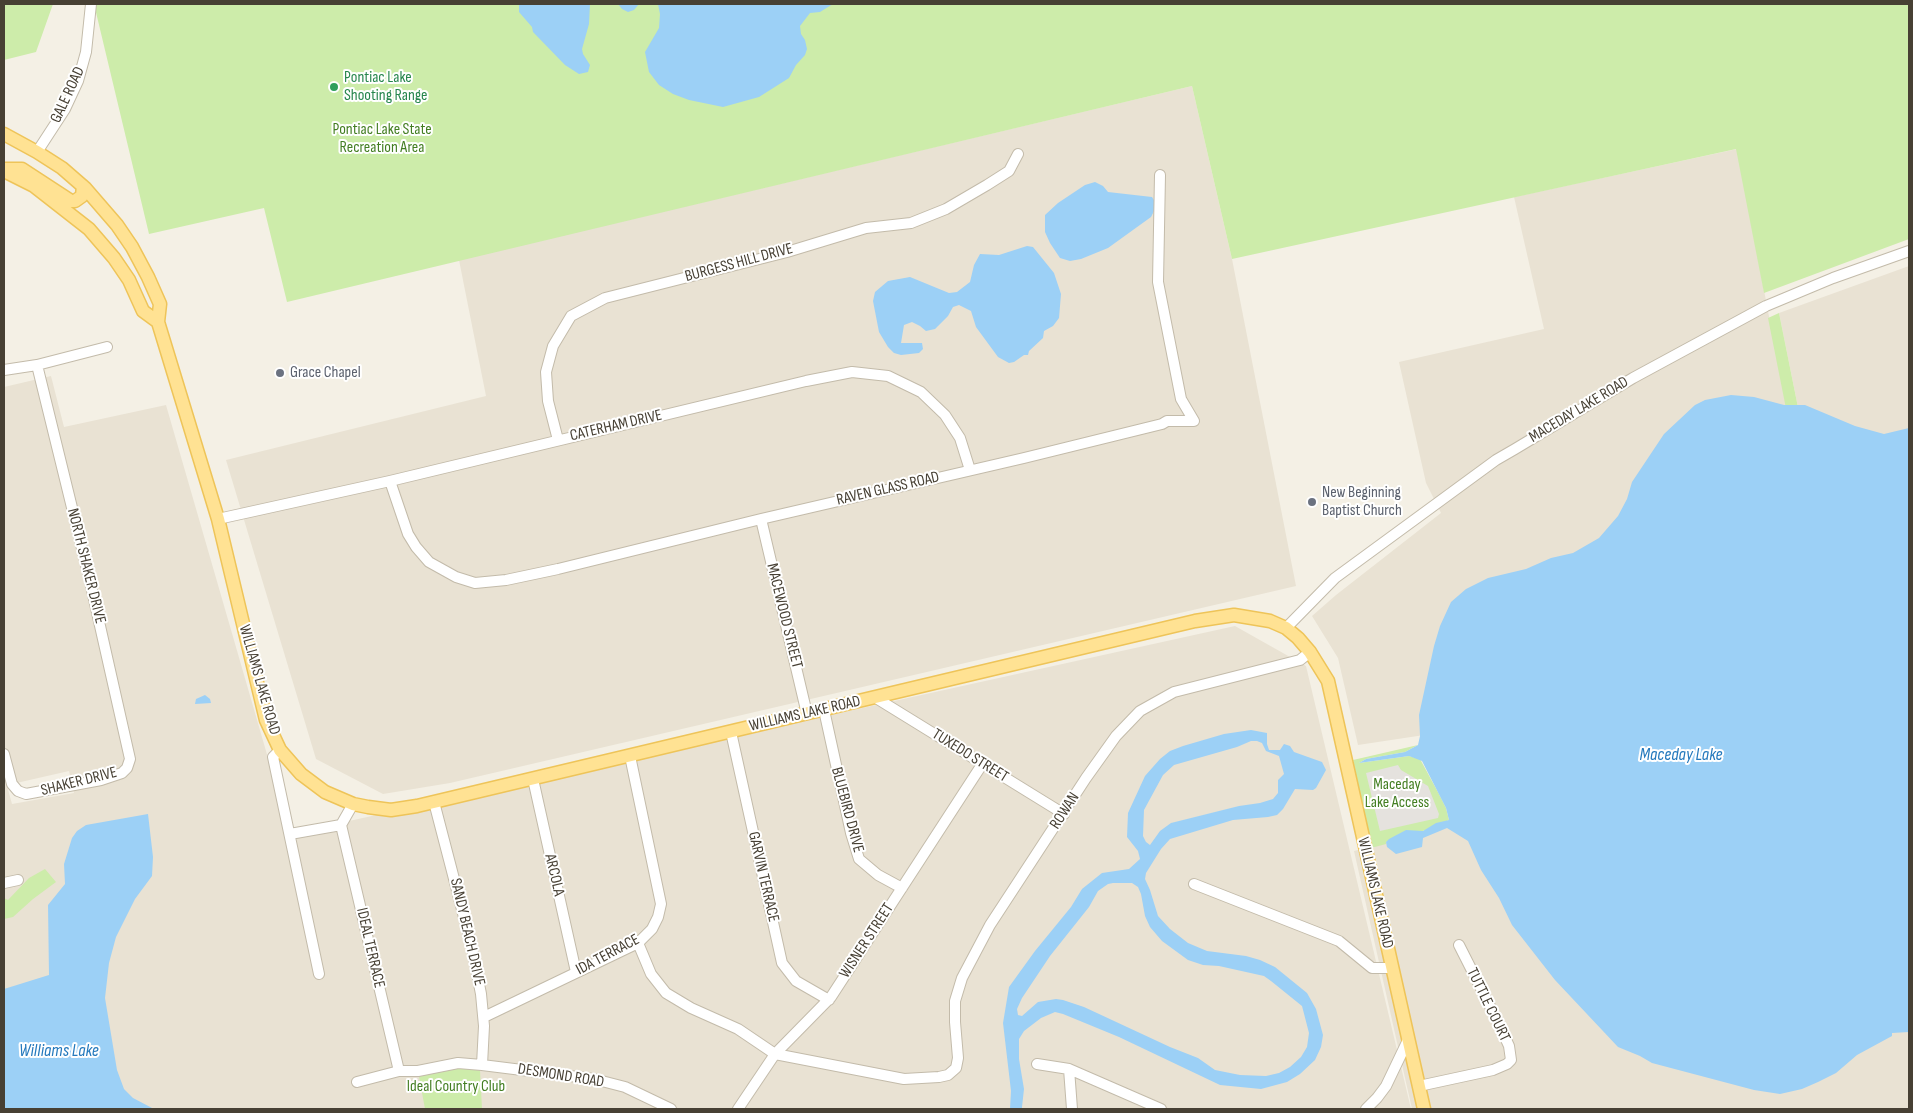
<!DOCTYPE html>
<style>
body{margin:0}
#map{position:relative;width:1913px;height:1113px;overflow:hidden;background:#f4f0e5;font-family:"Sofia Sans Condensed",sans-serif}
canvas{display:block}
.frame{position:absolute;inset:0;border:5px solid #474034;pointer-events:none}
</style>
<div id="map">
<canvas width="1913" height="1113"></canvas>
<div class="frame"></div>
</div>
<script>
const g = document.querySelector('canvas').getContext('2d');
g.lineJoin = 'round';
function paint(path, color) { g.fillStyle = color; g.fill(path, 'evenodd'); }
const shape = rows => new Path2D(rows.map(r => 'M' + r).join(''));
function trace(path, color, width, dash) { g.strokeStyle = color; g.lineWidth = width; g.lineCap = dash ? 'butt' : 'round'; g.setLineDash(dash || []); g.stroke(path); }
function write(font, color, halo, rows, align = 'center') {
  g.font = font + ' "Sofia Sans Condensed",sans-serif'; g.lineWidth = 4; g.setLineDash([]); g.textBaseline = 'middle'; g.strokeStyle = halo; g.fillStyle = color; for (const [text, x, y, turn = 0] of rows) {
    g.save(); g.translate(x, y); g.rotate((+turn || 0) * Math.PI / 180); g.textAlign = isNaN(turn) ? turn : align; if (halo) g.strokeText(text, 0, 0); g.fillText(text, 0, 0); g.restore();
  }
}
const residential = shape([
 [1192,86,1232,259,1296,586,450,783,383,794,316,759,226,460,486,396,459,260],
 [1737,149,1801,484,1464,729,1358,745,1338,658,1312,616,1336,595,1441,513,1426,483,1399,362,1544,329,1514,197],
 [1909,266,1909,464,1813,482,1779,313],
 [51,376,64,427,166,405,290,834,1235,626,1306,666,1411,1109,95,1109,4,1035,4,775,12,804,74,793,69,771,12,784,4,748,4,387],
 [1468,822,1909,943,1909,1109,1412,1109,1354,851]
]);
const green = shape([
 [4,4,53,4,36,52,4,60],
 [94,4,1909,4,1909,239,1764,293,1736,149,1232,259,1192,86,287,302,264,208,149,234],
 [1779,313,1813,482,1801,484,1768,318],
 [1418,745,1405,752,1366,759,1359,763,1409,756,1420,759,1439,794,1446,808,1449,820,1426,830,1386,842,1386,844,1371,848,1353,760],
 [45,869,56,882,33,899,13,917,4,919,4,898,8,900,29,878],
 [458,1063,480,1070,482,1109,425,1109,418,1071]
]);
const parking = shape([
 [1398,765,1401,770,1428,786,1439,814,1438,818,1380,831,1366,773]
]);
const water = shape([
 [519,4,590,4,589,24,582,49,583,54,590,65,588,72,579,74,565,65,533,32,532,27,519,12],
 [618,4,639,4,634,10,628,12,622,9],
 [658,4,833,4,820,12,810,13,800,26,801,34,805,40,807,49,805,55,796,65,789,78,759,97,723,107,689,100,673,94,659,85,649,72,645,52,659,28,660,14],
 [1095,182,1103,186,1108,192,1152,197,1157,205,1151,217,1108,248,1081,259,1070,261,1060,258,1050,243,1045,232,1045,215,1058,203,1085,185],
 [1027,246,1033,247,1054,273,1061,294,1059,318,1053,326,1044,331,1043,338,1029,351,1028,355,1024,355,1014,362,1009,363,998,357,976,327,971,311,959,305,953,307,948,316,935,329,926,331,920,326,912,322,904,325,901,343,922,343,923,349,919,353,901,355,894,353,888,347,879,332,873,301,875,292,888,281,910,277,949,293,957,292,970,282,974,265,980,254,999,255],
 [1731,395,1754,397,1784,405,1805,405,1855,426,1884,434,1909,428,1909,1032,1892,1033,1892,1036,1857,1055,1836,1073,1818,1082,1802,1089,1780,1094,1754,1090,1652,1063,1640,1056,1618,1047,1555,980,1512,925,1499,898,1481,870,1468,841,1447,828,1423,838,1422,847,1396,854,1387,847,1386,842,1389,839,1406,830,1423,831,1436,823,1449,820,1446,808,1422,761,1409,756,1359,763,1366,759,1405,752,1418,745,1420,736,1419,715,1434,646,1440,626,1451,602,1466,589,1488,578,1526,569,1551,558,1573,553,1599,538,1618,516,1627,499,1632,482,1664,434,1695,405,1705,400],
 [205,695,210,699,211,703,195,704,196,699],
 [1251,730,1267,733,1267,744,1269,750,1280,750,1284,744,1290,746,1294,752,1322,762,1326,770,1316,788,1313,790,1295,789,1283,809,1277,815,1268,817,1233,820,1170,839,1161,849,1146,873,1145,879,1150,890,1158,916,1170,929,1188,943,1207,951,1246,956,1260,960,1275,967,1307,993,1316,1009,1323,1035,1321,1047,1315,1060,1300,1074,1287,1082,1261,1089,1220,1085,1119,1037,1063,1014,1055,1012,1041,1018,1024,1031,1019,1039,1019,1059,1024,1089,1022,1107,1022,1109,1010,1109,1011,1091,1003,1023,1009,987,1035,951,1071,907,1082,889,1102,873,1129,869,1140,859,1138,851,1127,837,1128,813,1145,776,1160,759,1170,751,1183,746,1224,734],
 [1251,741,1257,741,1262,743,1266,751,1279,756,1284,774,1278,780,1278,793,1273,799,1260,803,1239,806,1171,823,1160,831,1150,845,1146,842,1143,836,1144,810,1163,775,1174,765,1237,747],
 [1113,883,1132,883,1138,887,1141,894,1145,916,1150,927,1162,941,1188,960,1203,965,1219,966,1264,976,1271,981,1302,1006,1309,1033,1307,1047,1301,1057,1290,1067,1279,1073,1266,1076,1240,1075,1215,1070,1198,1058,1170,1047,1084,1007,1063,1000,1056,999,1038,1002,1022,1016,1018,1015,1017,1009,1022,998,1050,956,1089,907,1098,891,1108,884],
 [148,814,153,857,152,876,135,899,116,937,109,963,105,998,117,1070,124,1089,133,1098,154,1109,4,1109,4,989,49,975,48,905,65,884,64,864,72,838,77,831,86,825]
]);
const minor = shape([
 [37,152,65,109,78,81,86,52,91,4],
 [4,370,37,365,107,347],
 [558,440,548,401,546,372,553,346,571,316,605,298,787,252,866,228,911,223,946,209,987,185,1009,171,1018,154],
 [390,481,408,534,416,547,429,562,456,577,475,583,506,580,558,569,761,519,1024,458,1162,424,1167,421,1194,421,1181,399,1158,282,1160,175],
 [218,519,390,481,806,381,852,372,888,376,921,392,945,415,960,438,970,470],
 [761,519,807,714],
 [1286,628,1335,578,1496,460,1515,449,1633,378,1766,306,1833,278,1909,251],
 [876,698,1064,814],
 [824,710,851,833,859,859,878,875,902,888],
 [731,732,782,963,796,981,829,1000],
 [280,750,273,757,319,974],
 [4,754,12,784,18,791,26,794,101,780,122,773,127,768,130,759,89,577,37,365],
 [533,779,576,972],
 [434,802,472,948,481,994,484,1026,482,1065],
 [341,825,399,1071],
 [290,834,341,825,353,804],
 [4,883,18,880],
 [1194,884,1339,941,1372,968,1392,968],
 [638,943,651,974,666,993,691,1008,738,1029,775,1054,904,1079,939,1077,948,1075,956,1068,958,1058,955,1022,955,1001,962,978,990,925,1086,778,1116,736,1140,711,1174,692,1300,660,1310,652],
 [484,1017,638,943,652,929,658,917,661,904,630,756],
 [1037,1064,1069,1069,1161,1109],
 [1069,1069,1072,1109],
 [357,1082,399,1071,418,1071,458,1063,482,1065,594,1079,625,1087,671,1109],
 [1419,1086,1493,1070,1507,1064,1511,1060,1509,1046,1498,1022,1459,945],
 [738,1109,775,1054,831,997,983,763],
 [1366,1109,1377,1098,1386,1086,1408,1040]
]);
const major = shape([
 [4,134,37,152,62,168,85,188,117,225,132,247,148,277,160,304,158,322,218,519,266,720,280,750,301,774,325,792,353,804,368,807,391,810,417,806,1195,621,1234,615,1270,621,1286,628,1298,638,1310,652,1328,681,1424,1109],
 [4,169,22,169,71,201,75,201,82,196,83,186],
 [4,171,34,186,89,229,114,258,129,280,143,311,158,322]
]);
const markers = [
 [334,87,5,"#2e9e5b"],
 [280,373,5,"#6b7280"],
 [1312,502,5,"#6b7280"]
];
const leisureNames = [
 ["Pontiac Lake",344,78],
 ["Shooting Range",344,96]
];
const streetNames = [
 ["GALE ROAD",68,95,-65],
 ["BURGESS HILL DRIVE",739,263,-15],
 ["MACEDAY LAKE ROAD",1579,410,-31],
 ["CATERHAM DRIVE",616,426,-13],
 ["RAVEN GLASS ROAD",888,489,-13],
 ["NORTH SHAKER DRIVE",86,566,76],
 ["MACEWOOD STREET",784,616,76],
 ["WILLIAMS LAKE ROAD",259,680,74],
 ["WILLIAMS LAKE ROAD",805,714,-13],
 ["TUXEDO STREET",970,756,32],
 ["SHAKER DRIVE",79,782,-14],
 ["BLUEBIRD DRIVE",847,810,75],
 ["ROWAN",1065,811,-57],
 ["ARCOLA",554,875,77],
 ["GARVIN TERRACE",763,877,77],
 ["WILLIAMS LAKE ROAD",1375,893,77],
 ["SANDY BEACH DRIVE",467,932,77],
 ["WISNER STREET",867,941,-57],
 ["IDEAL TERRACE",370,948,77],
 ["IDA TERRACE",608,955,-28],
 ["TUTTLE COURT",1488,1005,64],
 ["DESMOND ROAD",561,1076,9]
];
const parkNames = [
 ["Pontiac Lake State",382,130],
 ["Recreation Area",382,148],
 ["Maceday",1397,785],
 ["Lake Access",1397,803],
 ["Ideal Country Club",456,1087]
];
const worshipNames = [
 ["Grace Chapel",290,373],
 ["New Beginning",1322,493],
 ["Baptist Church",1322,511]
];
const waterNames = [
 ["Maceday Lake",1681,755],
 ["Williams Lake",59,1051]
];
paint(residential, '#e9e2d3');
paint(green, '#cdecaa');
paint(parking, '#e5e2de');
paint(water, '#9cd0f6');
trace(minor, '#c3bbaa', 12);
trace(major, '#eec459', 15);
trace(minor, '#fff', 10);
trace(major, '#ffe293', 12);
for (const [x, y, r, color] of markers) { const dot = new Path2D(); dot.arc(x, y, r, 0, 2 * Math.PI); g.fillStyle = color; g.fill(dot); trace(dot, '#fff', 2); }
write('16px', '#27864d', '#fff', leisureNames, 'left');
write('16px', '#474034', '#fff', streetNames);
write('16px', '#437e22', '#fff', parkNames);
write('16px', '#5b616d', '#fff', worshipNames, 'left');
write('italic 18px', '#2479bd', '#fff', waterNames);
</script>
